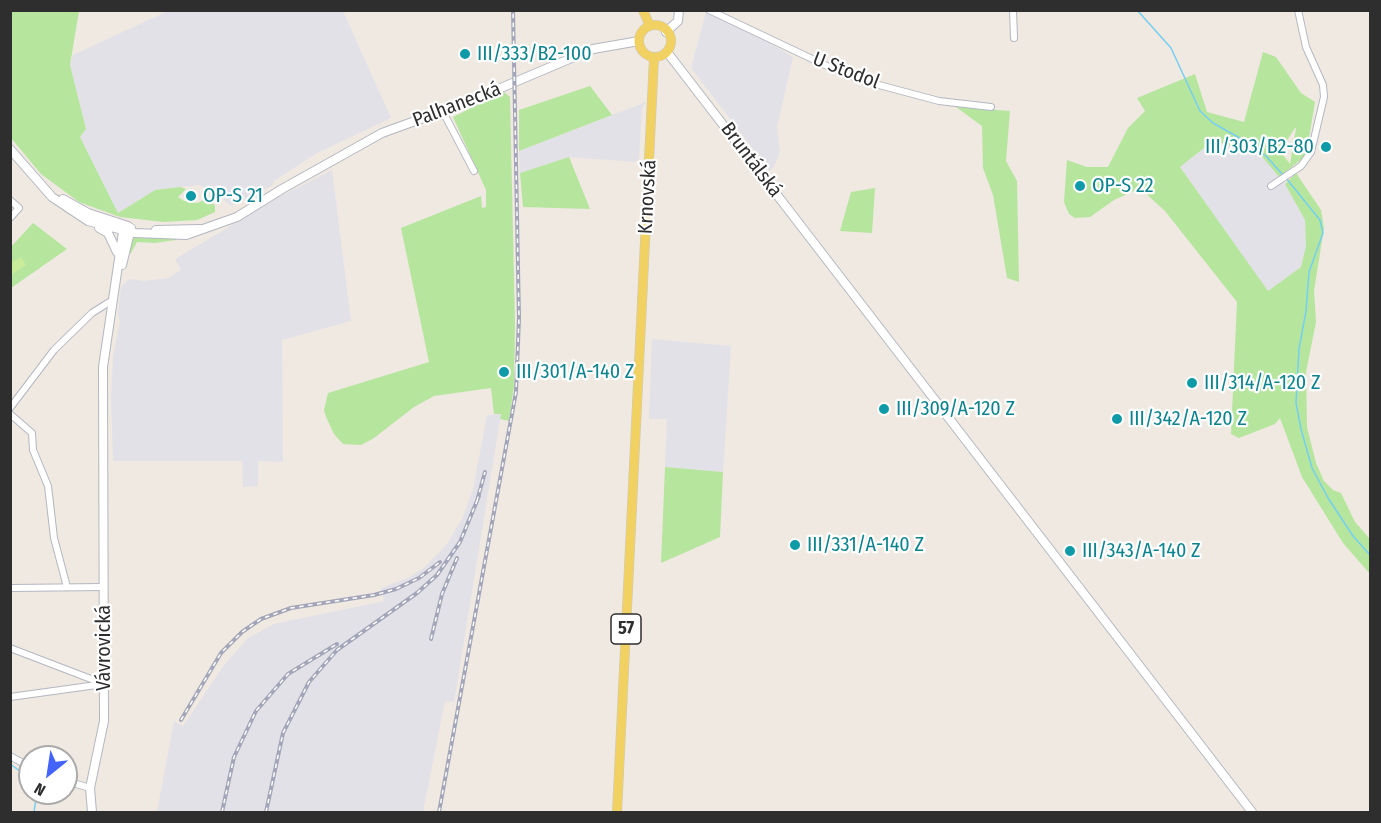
<!DOCTYPE html>
<meta charset="utf-8">
<style>
body{margin:0}
#map{position:relative;width:1381px;height:823px;overflow:hidden;background:#efe9e1;font-family:"Fira Sans Condensed",sans-serif}
canvas{display:block}
.frame{position:absolute;inset:0;border:12px solid #2e2e2e;pointer-events:none}
.north{position:absolute;left:18px;top:745px;width:60px;height:60px;box-sizing:border-box;background:#fff;border:2px solid #ababab;border-radius:50%;rotate:210deg;font-size:16px;font-weight:700;line-height:24px;text-align:center;color:#2e2e2e}
.north::after{content:'';display:block;margin:auto;width:21px;height:27px;background:#4264fb;clip-path:polygon(50% 0,100% 100%,50% 72%,0 100%)}
</style>
<div id="map">
<canvas width="1381" height="823"></canvas>
<div class="frame"></div>
<div class="north">N</div>
</div>
<script>
const g = document.querySelector('canvas').getContext('2d');
g.lineJoin = 'round';
function paint(path, color) { g.fillStyle = color; g.fill(path, 'evenodd'); }
const shape = rows => new Path2D(rows.map(r => 'M' + r).join(''));
function trace(path, color, width, dash) { g.strokeStyle = color; g.lineWidth = width; g.lineCap = dash ? 'butt' : 'round'; g.setLineDash(dash || []); g.stroke(path); }
function write(font, color, halo, rows, align = 'center') {
  g.font = font + ' "Fira Sans Condensed",sans-serif'; g.lineWidth = 4.5; g.setLineDash([]); g.textBaseline = 'middle'; g.strokeStyle = halo; g.fillStyle = color; for (const [text, x, y, turn = 0] of rows) {
    g.save(); g.translate(x, y); g.rotate((+turn || 0) * Math.PI / 180); g.textAlign = isNaN(turn) ? turn : align; if (halo) g.strokeText(text, 0, 0); g.fillText(text, 0, 0); g.restore();
  }
}
const industrial = shape([
 [168,11,343,11,391,118,317,153,274,181,273,185,235,205,230,205,220,196,216,186,207,190,199,185,155,190,118,213,80,137,86,129,70,65,73,55],
 [706,12,753,33,793,57,777,127,780,152,774,167,770,171,691,68],
 [646,102,642,108,639,159,635,162,569,157,520,173,519,151],
 [1213,141,1260,154,1285,184,1305,220,1306,246,1301,267,1268,292,1180,167],
 [332,170,351,321,282,340,283,462,258,461,258,486,243,487,242,461,113,461,111,399,113,357,120,322,118,312,121,286,130,279,143,281,168,278,181,270,175,259,281,196],
 [652,339,731,346,723,472,665,467,667,419,649,419],
 [501,414,454,702,445,701,423,812,157,812,174,721,183,726,224,665,248,638,274,624,384,601,381,588,410,577,425,567,447,544,463,517,473,489,487,415]
]);
const green = shape([
 [10,11,79,11,70,65,86,129,80,137,118,213,155,190,180,187,186,189,178,197,184,201,198,203,209,197,215,206,215,212,197,220,164,222,120,217,79,202,41,174,11,138],
 [1263,52,1276,57,1301,93,1315,102,1307,150,1303,158,1279,177,1260,154,1213,141,1180,167,1268,291,1301,267,1306,246,1305,220,1285,184,1296,173,1321,210,1324,228,1314,291,1316,322,1306,372,1307,427,1316,463,1324,481,1333,490,1341,493,1355,522,1370,539,1370,574,1343,543,1302,477,1280,418,1275,424,1239,438,1231,434,1237,302,1165,211,1144,192,1136,190,1114,200,1090,217,1075,218,1069,214,1064,202,1067,160,1087,167,1108,167,1128,128,1145,111,1137,98,1195,74,1207,112,1244,122],
 [1295,128,1296,128,1290,164,1280,151],
 [590,86,612,115,519,151,519,110],
 [504,92,510,97,515,325,514,386,509,421,500,419,501,414,494,414,491,388,434,396,414,407,374,438,361,445,343,444,334,434,326,417,324,410,328,393,429,362,401,228,481,196,482,208,486,207,486,190,453,117],
 [956,107,1010,111,1006,161,1017,181,1019,282,1007,278,993,195,983,168,982,126],
 [569,157,590,209,523,207,520,173],
 [875,188,872,233,840,231,851,192],
 [33,223,67,249,11,288,10,248],
 [139,236,175,236,176,240,155,243,137,242,131,253,127,253,131,239],
 [665,467,723,472,720,537,661,563]
]);
const pitch = shape([
 [21,257,26,265,11,275,11,263]
]);
const stream = shape([
 [1137,10,1171,48,1200,111,1213,123,1245,141,1266,156,1283,175],
 [1286,178,1320,220,1323,233,1309,272,1306,311,1299,349,1296,403,1301,429,1312,468,1328,498,1353,536,1370,555],
 [10,764,24,774,30,787],
 [33,793,36,799,34,812]
]);
const street = shape([
 [709,10,827,66,864,81,939,101,991,107],
 [1013,10,1014,38],
 [442,110,474,171],
 [1271,186,1301,166,1311,152,1324,97,1323,85,1306,47,1298,10],
 [10,200,19,208,10,218],
 [10,408,54,350,92,313,111,301],
 [10,414,32,433,33,450,48,486,54,538,67,587],
 [10,588,104,587],
 [10,648,104,684],
 [10,697,104,684],
 [10,756,30,767],
 [66,781,90,788]
]);
const secondary = shape([
 [666,32,678,21,679,10],
 [667,52,1252,812],
 [10,149,52,197,88,221,135,233,186,235,237,217,282,189,382,133,470,101,593,49,639,41],
 [63,199,88,213,128,226],
 [99,228,108,233,117,252],
 [156,230,200,229],
 [122,265,131,228],
 [92,812,90,788,104,721,103,367,124,225]
]);
const primary = shape([
 [643,10,649,24],
 '639 41a16 16 0 1 1 32 0a16 16 0 1 1-32 0Z',
 [617,812,654,58]
]);
const rail = shape([
 [477,501,485,472],
 [431,639,442,594,457,558],
 [181,720,221,653,242,632,261,619,291,608,374,595,396,589,419,578,440,562],
 [222,812,234,757,256,711,288,674,337,644],
 [266,812,283,733,309,682,337,650,417,593,437,575,460,542,479,496],
 [439,812,516,392,519,318,513,10]
]);
const markers = [
 [465,54,6,"#0f9aa8"],
 [1326,147,6,"#0f9aa8"],
 [1080,186,6,"#0f9aa8"],
 [191,196,6,"#0f9aa8"],
 [504,372,6,"#0f9aa8"],
 [1192,383,6,"#0f9aa8"],
 [884,409,6,"#0f9aa8"],
 [1117,419,6,"#0f9aa8"],
 [795,545,6,"#0f9aa8"],
 [1070,551,6,"#0f9aa8"]
];
const shields = [
 [626,629,30]
];
const shieldNames = [
 ["57",626,629]
];
const cultureNames = [
 ["III/333/B2-100",477,54],
 ["III/303/B2-80",1314,147,"right"],
 ["OP-S 22",1092,186],
 ["OP-S 21",203,196],
 ["III/301/A-140 Z",516,372],
 ["III/314/A-120 Z",1204,383],
 ["III/309/A-120 Z",896,409],
 ["III/342/A-120 Z",1129,419],
 ["III/331/A-140 Z",807,545],
 ["III/343/A-140 Z",1082,551]
];
const streetNames = [
 ["U Stodol",846,71,21],
 ["Palhanecká",457,105,-21],
 ["Bruntálská",751,160,53],
 ["Krnovská",648,197,-87],
 ["Vávrovická",104,648,-90]
];
paint(industrial, '#e3e1e8');
paint(green, '#b6e59e');
paint(pitch, '#c9ec9a');
trace(stream, '#75cff0', 1.5);
trace(street, '#b4b7c1', 8);
trace(secondary, '#b4b7c1', 10);
trace(primary, '#c9c9c9', 10);
trace(street, '#fff', 6);
trace(secondary, '#fff', 8);
trace(primary, '#f2d163', 9);
trace(rail, '#a3a6b8', 4);
trace(rail, '#fff', 1.5, [4.5]);
for (const [x, y, r, color] of markers) { const dot = new Path2D(); dot.arc(x, y, r, 0, 2 * Math.PI); g.fillStyle = color; g.fill(dot); trace(dot, '#fff', 2); }
for (const [x, y, w] of shields) { const box = new Path2D(); box.roundRect(x - w / 2, y - 15, w, 30, 4.5); g.fillStyle = '#fff'; g.fill(box); trace(box, '#2e2e2e', 1.5); }
write('bold 18px', '#2e2e2e', null, shieldNames);
write('20px', '#0d838f', '#fff', cultureNames, 'left');
write('20px', '#2e2e2e', '#fff', streetNames);
</script>
